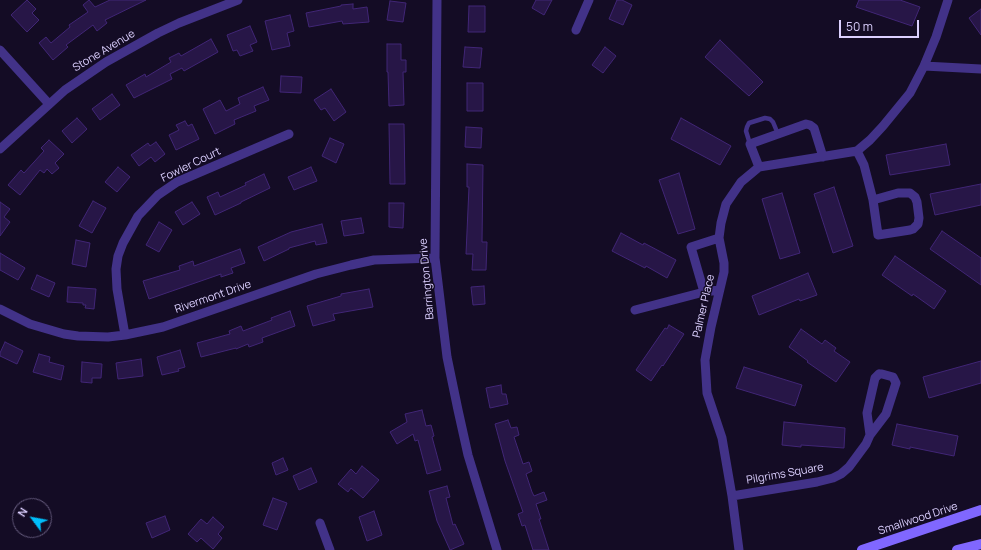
<!DOCTYPE html>
<style>
body{margin:0}
#map{position:relative;width:981px;height:550px;overflow:hidden;background:#140c25;font-family:Manrope,sans-serif}
canvas{display:block}
.north{position:absolute;left:12px;top:498px;width:40px;height:40px;box-sizing:border-box;background:#140c25;border:1px solid #645a7c;border-radius:50%;rotate:302deg;font-size:11px;font-weight:700;line-height:16px;text-align:center;color:#dcd0ff}
.north::after{content:'';display:block;margin:auto;width:14px;height:18px;background:#00befb;clip-path:polygon(50% 0,100% 100%,50% 72%,0 100%)}
.scale{position:absolute;left:839px;top:20px;width:80px;height:18px;box-sizing:border-box;border:2px solid #dcd0ff;border-top:0;padding-left:5px;font-size:12px;line-height:14px;white-space:nowrap;color:#dcd0ff;-webkit-text-stroke:3px #140c25;paint-order:stroke}
</style>
<div id="map">
<canvas width="981" height="550"></canvas>
<div class="north">N</div>
<div class="scale">50 m</div>
</div>
<script>
const g = document.querySelector('canvas').getContext('2d');
g.lineJoin = 'round';
function paint(path, color) { g.fillStyle = color; g.fill(path, 'evenodd'); }
const shape = rows => new Path2D(rows.map(r => 'M' + r).join(''));
function trace(path, color, width, dash) { g.strokeStyle = color; g.lineWidth = width; g.lineCap = dash ? 'butt' : 'round'; g.setLineDash(dash || []); g.stroke(path); }
function write(font, color, halo, rows, align = 'center') {
  g.font = font + ' Manrope,sans-serif'; g.lineWidth = 3; g.setLineDash([]); g.textBaseline = 'middle'; g.strokeStyle = halo; g.fillStyle = color; for (const [text, x, y, turn = 0] of rows) {
    g.save(); g.translate(x, y); g.rotate((+turn || 0) * Math.PI / 180); g.textAlign = isNaN(turn) ? turn : align; if (halo) g.strokeText(text, 0, 0); g.fillText(text, 0, 0); g.restore();
  }
}
const building = shape([
 [27,0,36,9,32,13,39,20,27,32,11,15,27,0],
 [89,0,95,7,110,0,146,0,105,20,107,23,97,31,93,25,66,45,68,47,53,60,39,43,46,37,51,43,70,27,69,25,88,12,83,5,89,0],
 [536,0,552,0,544,15,532,8,536,0],
 [617,0,622,0,632,5,623,25,609,19,617,0],
 [859,0,900,0,920,7,912,26,856,7,859,0],
 [390,1,406,3,403,22,387,20,390,1],
 [353,4,353,9,367,7,369,22,343,24,342,21,309,27,306,13,341,6,341,5,353,4],
 [469,6,485,6,485,32,468,32,469,6],
 [981,9,981,35,969,18,981,9],
 [290,15,294,31,287,33,290,46,272,50,265,21,290,15],
 [250,26,257,42,250,45,253,51,240,56,237,50,233,51,227,35,250,26],
 [211,39,218,52,184,71,182,68,170,74,172,79,134,98,126,85,145,74,146,77,171,62,169,58,179,53,181,56,211,39],
 [720,40,763,82,749,96,705,57,720,40],
 [387,44,401,44,401,60,406,60,406,72,403,72,404,105,389,106,388,72,387,72,387,44],
 [465,47,482,48,480,68,463,67,465,47],
 [605,47,616,56,603,73,592,65,605,47],
 [281,76,302,77,301,93,280,92,281,76],
 [467,83,483,83,483,111,467,111,467,83],
 [263,87,269,100,254,106,256,111,234,120,235,124,215,134,203,109,220,100,226,111,240,104,238,98,263,87],
 [331,89,346,112,334,121,325,108,321,110,314,100,331,89],
 [112,94,120,105,100,120,92,109,112,94],
 [77,118,87,129,72,143,62,131,77,118],
 [681,118,731,146,720,165,671,139,681,118],
 [185,121,188,126,192,124,199,139,176,150,169,135,179,130,176,125,185,121],
 [389,124,404,124,405,184,390,184,389,124],
 [466,127,482,128,481,148,465,147,466,127],
 [330,138,344,144,336,163,322,156,330,138],
 [49,140,64,154,55,163,59,168,52,174,47,169,44,173,40,170,20,195,8,185,21,170,24,173,44,151,41,148,49,140],
 [156,142,165,154,155,162,151,157,139,166,131,155,148,143,150,146,156,142],
 [946,144,950,165,890,175,886,155,946,144],
 [467,164,483,165,482,242,487,242,486,270,472,270,473,254,466,254,469,187,467,187,467,164],
 [118,167,130,177,117,192,105,182,118,167],
 [311,167,317,181,294,190,288,177,311,167],
 [679,173,695,229,678,234,659,180,679,173],
 [264,174,270,188,241,202,241,203,215,215,207,197,218,192,220,197,246,185,245,183,264,174],
 [981,184,981,205,935,215,930,194,981,184],
 [834,187,853,246,833,253,814,194,834,187],
 [782,193,800,253,780,259,762,199,782,193],
 [93,201,106,208,92,233,79,226,93,201],
 [0,202,10,209,4,217,10,222,0,236,0,202],
 [192,202,200,214,183,225,175,212,192,202],
 [389,203,404,203,403,228,389,227,389,203],
 [361,218,364,233,344,236,341,221,361,218],
 [159,222,172,230,159,252,146,245,159,222],
 [322,224,327,243,316,245,315,241,289,248,289,249,264,261,258,247,291,232,322,224],
 [942,231,981,258,981,285,930,249,942,231],
 [621,233,643,245,644,243,676,260,667,278,646,266,645,268,612,251,621,233],
 [76,240,90,243,86,267,72,264,76,240],
 [240,249,245,263,231,268,233,273,221,277,221,274,149,299,143,281,180,270,179,266,193,261,194,266,240,249],
 [0,253,25,268,18,280,0,270,0,253],
 [895,256,946,291,934,309,913,294,912,296,882,275,895,256],
 [808,273,817,295,800,301,799,299,759,315,752,296,808,273],
 [37,275,55,283,49,297,31,289,37,275],
 [484,286,485,304,473,305,471,287,484,286],
 [68,287,96,289,94,309,85,308,86,305,83,305,83,303,67,302,68,287],
 [369,289,373,307,333,314,335,320,313,326,307,306,341,296,341,294,369,289],
 [290,311,295,326,262,338,263,342,249,347,248,344,236,349,236,348,201,357,197,343,230,334,229,331,241,326,243,331,272,320,271,318,290,311],
 [669,325,684,334,663,366,662,365,651,381,636,370,665,328,667,329,669,325],
 [801,329,822,344,825,340,836,348,834,351,850,362,836,382,807,362,808,361,789,347,801,329],
 [5,342,23,351,17,364,0,356,0,353,5,342],
 [180,350,185,367,178,369,179,371,162,375,157,357,180,350],
 [39,354,50,357,49,362,64,366,61,380,33,372,39,354],
 [141,359,143,376,118,379,116,363,141,359],
 [981,361,981,383,929,398,923,377,981,361],
 [82,362,102,364,101,378,92,378,92,383,81,382,82,362],
 [744,367,802,385,795,406,736,388,744,367],
 [501,385,502,394,506,394,508,404,490,408,486,388,501,385],
 [422,410,426,426,431,425,434,436,432,437,441,470,427,474,418,440,415,441,413,434,397,444,390,432,407,422,405,414,422,410],
 [508,420,511,428,517,427,519,435,514,437,523,464,529,462,532,471,526,474,532,492,534,496,544,492,547,500,536,504,541,519,539,519,549,550,533,550,525,525,522,526,518,514,523,512,505,461,495,424,508,420],
 [784,422,845,428,844,448,801,445,801,447,782,445,784,422],
 [897,424,958,436,954,456,910,447,910,449,892,445,897,424],
 [283,458,288,470,276,475,272,463,283,458],
 [362,466,379,480,363,498,351,488,348,492,338,484,351,469,356,474,362,466],
 [311,468,317,482,299,490,293,476,311,468],
 [447,486,450,497,446,498,453,525,455,524,464,544,450,550,437,521,429,491,447,486],
 [273,498,287,503,277,530,263,525,273,498],
 [374,511,382,535,367,541,359,517,374,511],
 [165,516,170,530,152,538,146,523,165,516],
 [213,517,224,527,218,534,222,538,213,549,201,538,197,542,188,534,201,519,207,524,213,517]
]);
const lane = shape([
 [750,144,746,131,747,127,749,123,765,118,770,119,773,122,778,134]
]);
const street = shape([
 [437,0,435,258,447,357,458,410,468,455,497,550],
 [576,30,589,0],
 [0,50,49,104],
 [924,66,981,69],
 [0,149,65,90,106,62,158,33,179,23,238,0],
 [857,151,864,165,873,200,878,235,910,230,913,229,918,224,919,218,917,202,915,197,910,193,898,193,873,200],
 [759,167,750,144,806,124,810,125,814,128,823,157],
 [704,292,691,247,719,238],
 [0,309,30,324,64,334,78,336,108,337,125,335,163,327,316,274,351,265,374,260,435,258],
 [635,310,704,292,719,290],
 [125,335,117,289,116,269,118,256,123,243,138,216,158,195,177,182,289,134],
 [879,374,882,374,893,377,896,383,886,414,870,435,867,413,875,378,879,374],
 [732,496,817,482,833,478,841,474,849,467,866,444,870,435],
 [320,523,330,550],
 [739,550,732,496,722,438,707,393,705,360,711,327,724,272,724,263,719,238,721,223,726,204,741,182,759,167,857,151,870,140,883,126,910,93,924,66,936,37,948,0]
]);
const secondary = shape([
 [862,550,981,510],
 [957,550,981,544]
]);
const streetNames = [
 ["Stone Avenue",104,51,-31],
 ["Fowler Court",191,165,-26],
 ["Barrington Drive",427,279,-95],
 ["Rivermont Drive",213,297,-19],
 ["Palmer Place",704,306,-77],
 ["Pilgrims Square",785,474,-10],
 ["Smallwood Drive",918,519,-18]
];
paint(building, '#271647');
trace(building, '#412676', 1);
trace(lane, '#423288', 4.5);
trace(street, '#423288', 9);
trace(secondary, '#8067ff', 10);
write('11px', '#dcd0ff', '#140c25', streetNames);
</script>
